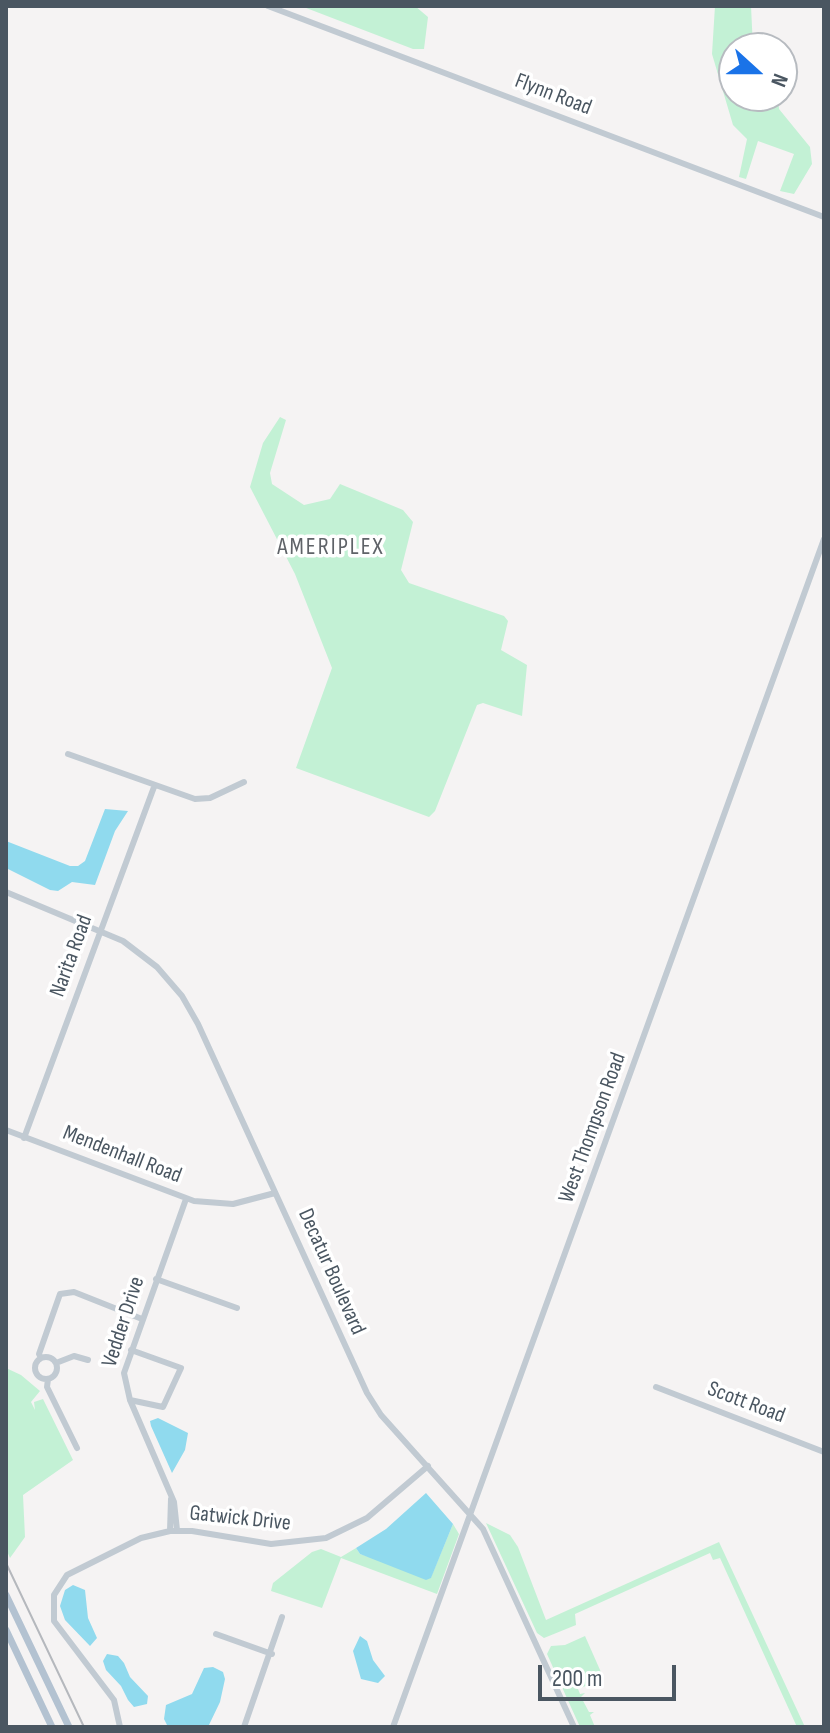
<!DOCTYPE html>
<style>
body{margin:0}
#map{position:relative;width:830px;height:1733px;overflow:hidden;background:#f5f3f3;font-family:"Sofia Sans Condensed",sans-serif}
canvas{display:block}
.frame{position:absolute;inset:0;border:8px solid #4a5661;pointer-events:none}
.north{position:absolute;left:718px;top:32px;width:80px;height:80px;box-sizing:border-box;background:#fff;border:2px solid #b7bbc0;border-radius:50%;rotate:111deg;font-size:22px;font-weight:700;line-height:32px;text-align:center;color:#4a5661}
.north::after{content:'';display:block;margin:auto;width:28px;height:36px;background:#1a73e8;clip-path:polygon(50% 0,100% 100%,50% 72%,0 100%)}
.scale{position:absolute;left:538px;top:1665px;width:138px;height:36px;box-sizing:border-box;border:4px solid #4a5661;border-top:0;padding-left:10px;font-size:24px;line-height:28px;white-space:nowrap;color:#4a5661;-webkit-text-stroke:6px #fff;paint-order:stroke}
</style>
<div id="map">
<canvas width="830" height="1733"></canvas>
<div class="frame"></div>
<div class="north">N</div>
<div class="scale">200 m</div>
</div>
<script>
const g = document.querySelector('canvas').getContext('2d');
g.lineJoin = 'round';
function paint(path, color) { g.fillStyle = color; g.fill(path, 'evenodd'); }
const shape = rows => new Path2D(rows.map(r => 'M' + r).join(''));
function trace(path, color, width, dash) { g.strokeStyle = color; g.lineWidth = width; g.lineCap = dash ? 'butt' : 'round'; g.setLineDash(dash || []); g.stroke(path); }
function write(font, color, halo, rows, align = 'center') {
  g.font = font + ' "Sofia Sans Condensed",sans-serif'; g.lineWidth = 7; g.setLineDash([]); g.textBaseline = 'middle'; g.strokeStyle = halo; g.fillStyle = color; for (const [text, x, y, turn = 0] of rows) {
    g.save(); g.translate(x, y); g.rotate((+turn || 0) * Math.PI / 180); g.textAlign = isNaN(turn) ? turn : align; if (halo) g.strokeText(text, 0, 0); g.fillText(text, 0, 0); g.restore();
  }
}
const green = shape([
 [301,6,415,6,428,17,424,49,413,49],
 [715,6,751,6,753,48,734,48,734,96,778,96,779,109,810,147,812,164,794,194,780,191,794,154,758,141,746,179,739,177,747,139,733,125,712,54],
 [280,417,286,420,270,473,272,484,304,505,330,499,340,484,403,510,413,522,401,570,409,583,504,616,508,621,501,650,527,665,522,716,483,703,477,705,435,811,429,817,296,768,332,668,295,574,250,487,263,443],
 [6,1368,21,1375,40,1391,31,1402,35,1410,34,1402,43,1399,73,1460,23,1495,25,1537,10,1558,6,1549],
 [486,1523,510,1535,518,1547,546,1620,719,1542,805,1727,797,1727,720,1558,713,1560,710,1553,575,1614,576,1625,544,1638,537,1633],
 [453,1524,459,1534,437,1594,341,1558,322,1608,271,1591,273,1583,312,1552,321,1549,341,1557,356,1548,360,1554,431,1577],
 [585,1636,604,1679,578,1689,580,1694,585,1693,581,1697,589,1712,594,1712,590,1715,595,1727,580,1727,547,1654,551,1646,565,1645]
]);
const water = shape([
 [105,809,128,811,115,831,95,885,72,882,58,891,50,890,6,868,6,841,70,866,78,866,85,861],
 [158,1418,188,1433,185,1450,172,1473,151,1426,150,1421],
 [426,1493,453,1524,431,1578,426,1580,360,1554,356,1548,386,1529],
 [73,1585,85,1590,88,1618,97,1638,90,1646,65,1620,60,1606,65,1590],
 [360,1636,367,1641,373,1660,385,1676,378,1683,361,1679,353,1651],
 [107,1654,118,1656,124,1663,130,1677,148,1696,147,1704,134,1707,128,1700,121,1686,106,1670,103,1661],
 [213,1667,223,1672,225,1679,220,1702,208,1727,168,1727,164,1719,166,1705,192,1694,204,1668]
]);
const minor = shape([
 [268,6,824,217],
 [68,754,195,799,210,798,244,782],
 [6,892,123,941,157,967,182,996,198,1024,367,1393,381,1415,483,1529,574,1727],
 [6,1130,194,1201,233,1204,275,1193],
 [24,1138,154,787],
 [156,1279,237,1308],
 '35 1368a11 11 0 1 1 22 0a11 11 0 1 1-22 0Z',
 [41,1358,39,1354,60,1294,74,1292,142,1319],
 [56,1363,74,1356,88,1360],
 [48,1379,47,1387,77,1448],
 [656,1387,824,1452],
 [130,1400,163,1407,181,1368,131,1350],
 [177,1530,174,1502,130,1400,124,1373,186,1199],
 [170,1531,171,1499],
 [216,1634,272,1654],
 [120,1727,114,1700,54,1621,54,1595,67,1575,141,1538,170,1531,192,1531,271,1544,326,1538,367,1518,428,1466],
 [244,1727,282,1617],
 [393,1727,824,539]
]);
const major = shape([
 [6,1595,69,1727],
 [6,1630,52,1727]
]);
const rail = shape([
 [6,1563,84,1727]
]);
const streetNames = [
 ["Flynn Road",553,95,21],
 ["Narita Road",72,956,-70],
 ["West Thompson Road",593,1128,-70],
 ["Mendenhall Road",122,1155,21],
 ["Decatur Boulevard",331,1272,66],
 ["Vedder Drive",124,1322,-72],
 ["Scott Road",746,1403,21],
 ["Gatwick Drive",240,1519,6]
];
const neighbourhoodNames = [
 ["AMERIPLEX",331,548]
];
paint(green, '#c3f1d5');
paint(water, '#90daee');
trace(minor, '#c1cad2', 6);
trace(major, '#b3c2d1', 7);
trace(rail, '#b5b8bd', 2);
write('22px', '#4a5661', '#fff', streetNames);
g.letterSpacing = '2px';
write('24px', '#5f6368', '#fff', neighbourhoodNames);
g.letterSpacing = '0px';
</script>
